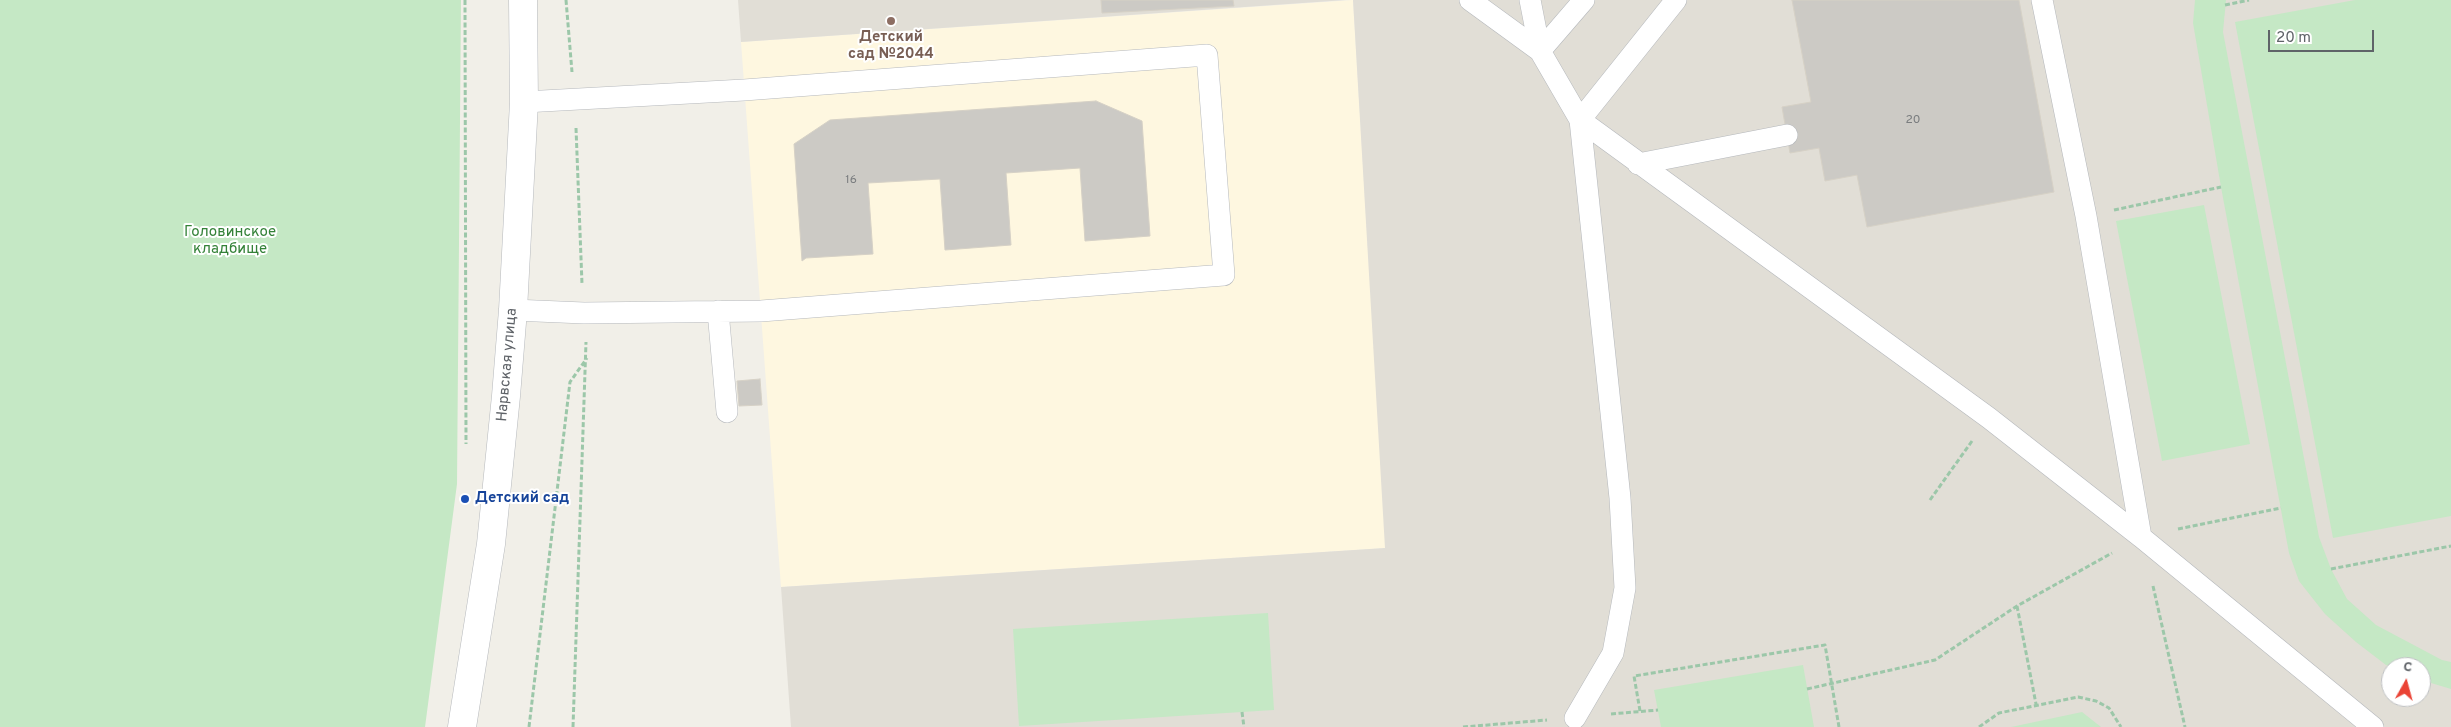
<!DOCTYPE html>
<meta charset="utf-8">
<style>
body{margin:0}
#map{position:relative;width:2451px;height:727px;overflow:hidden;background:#f1efe8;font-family:Overpass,sans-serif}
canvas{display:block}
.north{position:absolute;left:2381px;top:657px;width:50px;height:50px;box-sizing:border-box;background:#fff;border:1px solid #bfc1c3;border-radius:50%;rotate:7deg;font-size:14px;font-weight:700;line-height:20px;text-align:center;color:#5f6368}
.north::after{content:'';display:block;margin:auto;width:18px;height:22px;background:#ea4335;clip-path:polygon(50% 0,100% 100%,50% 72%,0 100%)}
.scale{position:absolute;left:2268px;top:30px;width:106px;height:22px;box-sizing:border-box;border:2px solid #5f6368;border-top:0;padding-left:6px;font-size:15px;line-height:18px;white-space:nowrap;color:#5f6368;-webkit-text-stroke:4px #fff;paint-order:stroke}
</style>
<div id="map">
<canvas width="2451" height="727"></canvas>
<div class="north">С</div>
<div class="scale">20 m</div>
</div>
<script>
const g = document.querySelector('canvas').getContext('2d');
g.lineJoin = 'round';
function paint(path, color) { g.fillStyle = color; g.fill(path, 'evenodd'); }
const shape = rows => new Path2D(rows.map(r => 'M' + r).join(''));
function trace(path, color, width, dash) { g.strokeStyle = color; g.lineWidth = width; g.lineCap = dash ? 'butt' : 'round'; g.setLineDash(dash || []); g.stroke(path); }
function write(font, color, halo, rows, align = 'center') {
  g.font = font + ' Overpass,sans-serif'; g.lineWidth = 4; g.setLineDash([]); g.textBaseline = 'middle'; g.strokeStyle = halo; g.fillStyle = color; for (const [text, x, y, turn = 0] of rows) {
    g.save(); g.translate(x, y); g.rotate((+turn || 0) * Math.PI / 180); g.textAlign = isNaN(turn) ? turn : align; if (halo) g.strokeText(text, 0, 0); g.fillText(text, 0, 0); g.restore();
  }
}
const commercial = shape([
 [1353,0,1386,548,781,587,741,42]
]);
const education = shape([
 [738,0,1346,0,741,42],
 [1353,0,2451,0,2451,727,791,727,781,587,1385,548],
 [2391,667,2421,667,2421,697,2391,697]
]);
const green = shape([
 [0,0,461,0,457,484,425,727,0,727],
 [2195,0,2226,0,2223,32,2319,537,2331,569,2347,599,2376,625,2442,660,2451,662,2451,689,2421,680,2421,667,2392,667,2386,665,2356,642,2325,614,2299,581,2289,553,2221,187,2193,23],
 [2355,0,2451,0,2451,516,2333,538,2235,22],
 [2204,205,2250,444,2162,461,2116,221],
 [1268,613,1274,710,1019,726,1013,629],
 [1803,665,1814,727,1661,727,1654,690],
 [2082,712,2101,727,2011,727]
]);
const building = shape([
 [1101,0,1233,0,1234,6,1102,13,1101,0],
 [1792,0,2019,0,2054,192,1867,227,1857,175,1825,181,1819,148,1790,153,1782,107,1811,102,1792,0],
 [1096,101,1142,121,1150,236,1085,241,1080,168,1006,173,1011,245,945,250,940,179,868,183,873,254,806,258,802,261,794,144,830,120,1096,101],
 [760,379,762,405,739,406,737,381,760,379]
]);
const path = shape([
 [465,0,466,444],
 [566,0,572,72],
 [2225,5,2249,0],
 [576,128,582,284],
 [2114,210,2221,187],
 [1930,500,1972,441],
 [2178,529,2281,508],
 [2331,569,2451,546],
 [2153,586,2185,727],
 [2017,606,2036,704],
 [1807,689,1935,660,2017,606,2112,553],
 [1640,711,1634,676,1825,645,1839,727],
 [1242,712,1244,727],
 [1611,714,1658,710],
 [529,727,570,382,587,358],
 [573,727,586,342],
 [1463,727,1547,720],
 [1979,727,1999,713,2078,697,2096,701,2109,708,2121,727]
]);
const service = shape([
 [1470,0,1540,51,1580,120,1989,418,2141,537,2086,216,2042,0],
 [1530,0,1540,51,1584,0],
 [1638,164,1787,135],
 [513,310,584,313,761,311,1224,275,1207,55,744,90,524,102],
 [718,311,727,412],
 [2141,537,2373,727],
 [1575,718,1613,653,1625,588,1620,498,1580,120,1676,0]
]);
const tertiary = shape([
 [462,727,491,544,506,396,513,310,524,102,523,0]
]);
const markers = [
 [891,21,5,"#8d6e63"],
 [465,499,5,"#1a4fb4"]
];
const numberNames = [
 ["20",1913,121],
 ["16",851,181]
];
const educationNames = [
 ["Детский",891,38],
 ["сад №2044",891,55]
];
const parkNames = [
 ["Головинское",230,233],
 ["кладбище",230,250]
];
const streetNames = [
 ["Нарвская улица",508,365,-85]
];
const transitNames = [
 ["Детский сад",475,499]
];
paint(commercial, '#fef7e0');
paint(education, '#e1ded6');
paint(green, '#c5e8c5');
paint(building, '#cccac5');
trace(building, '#d6d1c6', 1);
trace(service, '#b5b8bc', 22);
trace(tertiary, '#b5b8bc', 29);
trace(path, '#9cc7a9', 3, [5, 2.5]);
trace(service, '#fff', 21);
trace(tertiary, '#fff', 28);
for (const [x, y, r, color] of markers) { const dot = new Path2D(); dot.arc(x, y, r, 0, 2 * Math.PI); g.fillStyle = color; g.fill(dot); trace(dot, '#fff', 2); }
write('12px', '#7a7d7f', null, numberNames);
write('bold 15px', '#785e54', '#fff', educationNames);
write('15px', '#348238', '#fff', parkNames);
write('15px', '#5f6368', '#fff', streetNames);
write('bold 15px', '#164399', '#fff', transitNames, 'left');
</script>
